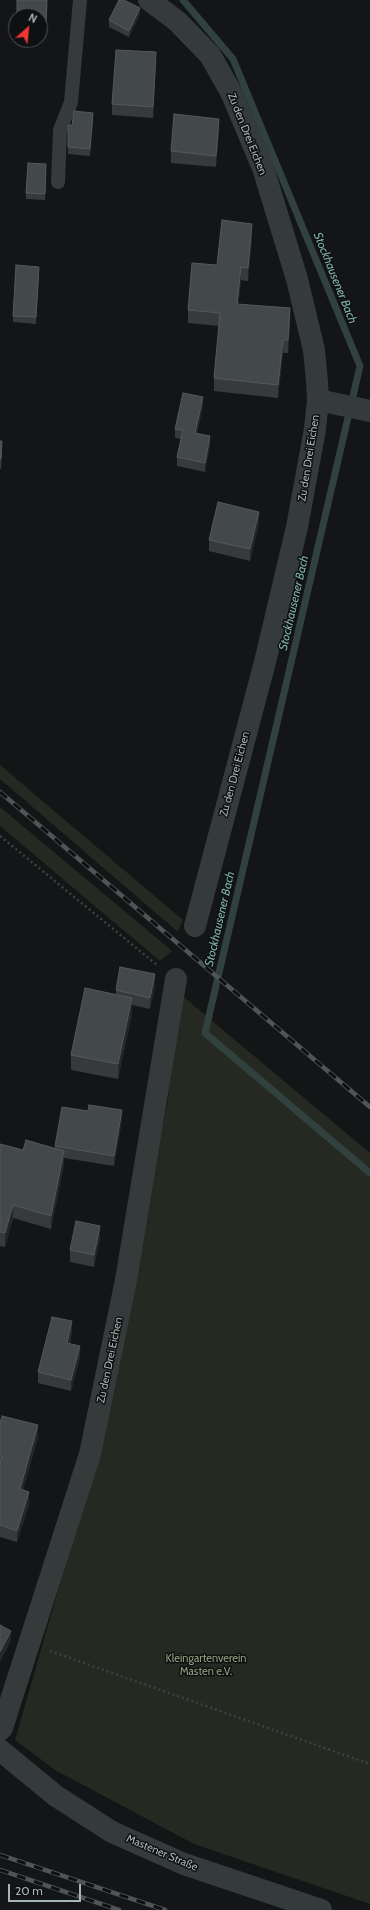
<!DOCTYPE html>
<meta charset="utf-8">
<style>
body{margin:0}
#map{position:relative;width:370px;height:1910px;overflow:hidden;background:#141516;font-family:Cabin,sans-serif}
canvas{display:block}
.north{position:absolute;left:8px;top:8px;width:40px;height:40px;box-sizing:border-box;background:#0f1011;border:1px solid #4b5253;border-radius:50%;rotate:27deg;font-size:11px;font-weight:700;line-height:16px;text-align:center;color:#a6b6b6}
.north::after{content:'';display:block;margin:auto;width:14px;height:18px;background:#ef3633;clip-path:polygon(50% 0,100% 100%,50% 72%,0 100%)}
.scale{position:absolute;left:8px;top:1884px;width:73px;height:18px;box-sizing:border-box;border:2px solid #a6b6b6;border-top:0;padding-left:5px;font-size:12px;line-height:14px;white-space:nowrap;color:#a6b6b6;-webkit-text-stroke:3px #0f1011;paint-order:stroke}
</style>
<div id="map">
<canvas width="370" height="1910"></canvas>
<div class="north">N</div>
<div class="scale">20 m</div>
</div>
<script>
const g = document.querySelector('canvas').getContext('2d');
g.lineJoin = 'round';
function paint(path, color) { g.fillStyle = color; g.fill(path, 'evenodd'); }
const shape = rows => new Path2D(rows.map(r => 'M' + r).join(''));
function trace(path, color, width, dash) { g.strokeStyle = color; g.lineWidth = width; g.lineCap = dash ? 'butt' : 'round'; g.setLineDash(dash || []); g.stroke(path); }
function write(font, color, halo, rows, align = 'center') {
  g.font = font + ' Cabin,sans-serif'; g.lineWidth = 3; g.setLineDash([]); g.textBaseline = 'middle'; g.strokeStyle = halo; g.fillStyle = color; for (const [text, x, y, turn = 0] of rows) {
    g.save(); g.translate(x, y); g.rotate((+turn || 0) * Math.PI / 180); g.textAlign = isNaN(turn) ? turn : align; if (halo) g.strokeText(text, 0, 0); g.fillText(text, 0, 0); g.restore();
  }
}
const green = shape([
 [0,765,183,920,178,932,0,779],
 [0,807,11,816,172,951,160,961,0,826],
 [179,993,370,1153,370,1904,194,1844,55,1770,15,1740,98,1452,168,1100]
]);
const stream = shape([
 [183,0,233,59,360,366,205,1033,370,1173]
]);
const path = shape([
 [0,836,157,965],
 [50,1651,370,1764]
]);
const lane = shape([
 [58,182,60,130,71,102,80,0]
]);
const street = shape([
 [149,0,177,21,210,55,231,92,263,168,297,279,314,350,317,382,318,400,315,429,297,527,265,662,195,926],
 [318,400,370,411],
 [0,1730,2,1728,90,1454,126,1280,176,979],
 [0,1750,56,1796,112,1832,184,1864,321,1910]
]);
const rail = shape([
 [0,792,370,1107],
 [0,1855,165,1910],
 [0,1870,119,1910]
]);
const wall = shape([
 [47,0,46,36,40,36,40,16],
 [140,14,129,37,109,27,109,20],
 [156,64,153,118,112,115,112,104],
 [93,119,90,156,68,154,68,125,72,125],
 [219,130,216,167,171,163,171,151],
 [46,171,45,200,26,199,26,193],
 [252,237,248,281,241,280,238,305,290,321,288,353,283,353,278,398,214,391,214,378,219,326,188,323,188,310],
 [39,273,36,324,13,322,13,316],
 [203,406,197,433,210,445,205,472,177,466,177,457,181,439,175,438,175,429],
 [0,441,2,452,1,469,0,469],
 [259,523,250,561,209,551,209,540],
 [155,986,150,1009,132,1005,132,1014,118,1079,71,1070,71,1055,116,995,116,990],
 [122,1120,114,1166,64,1158,64,1164,51,1229,13,1218,5,1247,0,1246,0,1144,23,1150,55,1148,55,1146],
 [100,1238,94,1267,70,1262,70,1250],
 [72,1332,70,1344,80,1357,71,1391,38,1383,38,1372],
 [0,1423,38,1437,23,1490,29,1504,17,1542,0,1537]
]);
const shadedWall = shape([
 [140,8,140,14,129,37,129,31],
 [156,52,156,64,153,118,153,107],
 [93,113,93,119,90,156,90,149],
 [219,119,219,130,216,167,216,156],
 [252,224,252,237,248,281,248,268],
 [241,267,241,280,237,317,237,304],
 [290,308,290,321,288,353,288,340],
 [283,340,283,353,278,398,278,385],
 [203,397,203,406,195,442,195,433],
 [210,436,210,445,205,472,205,463],
 [2,441,2,452,1,469,1,459],
 [259,512,259,523,250,561,250,549],
 [155,974,155,986,150,1009,150,998],
 [132,998,132,1014,118,1079,118,1064],
 [122,1110,122,1120,114,1166,114,1156],
 [64,1151,64,1164,51,1229,51,1216],
 [13,1205,13,1218,5,1247,5,1233],
 [100,1226,100,1238,94,1267,94,1255],
 [72,1321,72,1332,67,1354,67,1343],
 [80,1346,80,1357,71,1391,71,1380],
 [38,1425,38,1437,20,1501,20,1489],
 [29,1492,29,1504,17,1542,17,1531],
 [11,1631,11,1641,0,1662,0,1652]
]);
const building = shape([
 [17,0,47,0,46,26,40,26,40,16,17,16,17,0],
 [119,0,124,0,140,8,129,31,109,20,119,0],
 [116,50,156,52,153,107,112,104,116,50],
 [74,111,93,113,90,149,68,147,68,125,72,125,74,111],
 [174,114,219,119,216,156,171,151,174,114],
 [28,163,46,164,45,194,26,193,28,163],
 [222,220,252,224,248,268,241,267,237,304,290,308,288,340,283,340,278,385,214,378,220,313,188,310,192,263,217,265,222,220],
 [16,265,39,267,36,317,13,316,16,265],
 [183,393,203,397,195,433,210,436,205,463,177,457,183,430,175,429,183,393],
 [0,441,2,441,1,459,0,459,0,441],
 [218,502,259,512,250,549,209,540,218,502],
 [120,967,155,974,150,998,116,990,120,967],
 [85,988,132,998,118,1064,71,1055,85,988],
 [89,1105,122,1110,114,1156,55,1146,62,1107,88,1111,89,1105],
 [26,1140,64,1151,51,1216,13,1205,5,1233,0,1232,0,1144,23,1150,26,1140],
 [76,1221,100,1226,94,1255,70,1250,76,1221],
 [52,1317,72,1321,67,1343,80,1346,71,1380,38,1372,52,1317],
 [2,1416,38,1425,20,1489,29,1492,17,1531,0,1525,0,1464,2,1457,0,1456,0,1423,2,1416],
 [0,1625,11,1631,0,1652,0,1625]
]);
const streetNames = [
 ["Zu den Drei Eichen",247,134,68],
 ["Zu den Drei Eichen",309,458,-81],
 ["Zu den Drei Eichen",235,774,-75],
 ["Zu den Drei Eichen",110,1360,-78],
 ["Mastener Straße",162,1853,23]
];
const parkNames = [
 ["Kleingartenverein",206,1659],
 ["Masten e.V.",206,1672]
];
const waterNames = [
 ["Stockhausener Bach",335,278,68],
 ["Stockhausener Bach",294,603,-77],
 ["Stockhausener Bach",220,919,-77]
];
paint(green, '#252921');
trace(stream, '#30413e', 7);
trace(path, '#3b4242', 2.5, [2, 3]);
trace(lane, '#353a3b', 14);
trace(street, '#353a3b', 22);
trace(rail, '#4e5556', 4.5);
trace(rail, '#0f1011', 3, [9]);
paint(wall, '#373a3b');
paint(shadedWall, '#242627');
paint(building, '#434848');
trace(building, '#53595a', 1);
write('11px', '#a6b6b6', '#0f1011', streetNames);
write('11px', '#92a17d', '#0f1011', parkNames);
write('italic 12px', '#7eb1a7', '#0f1011', waterNames);
</script>
